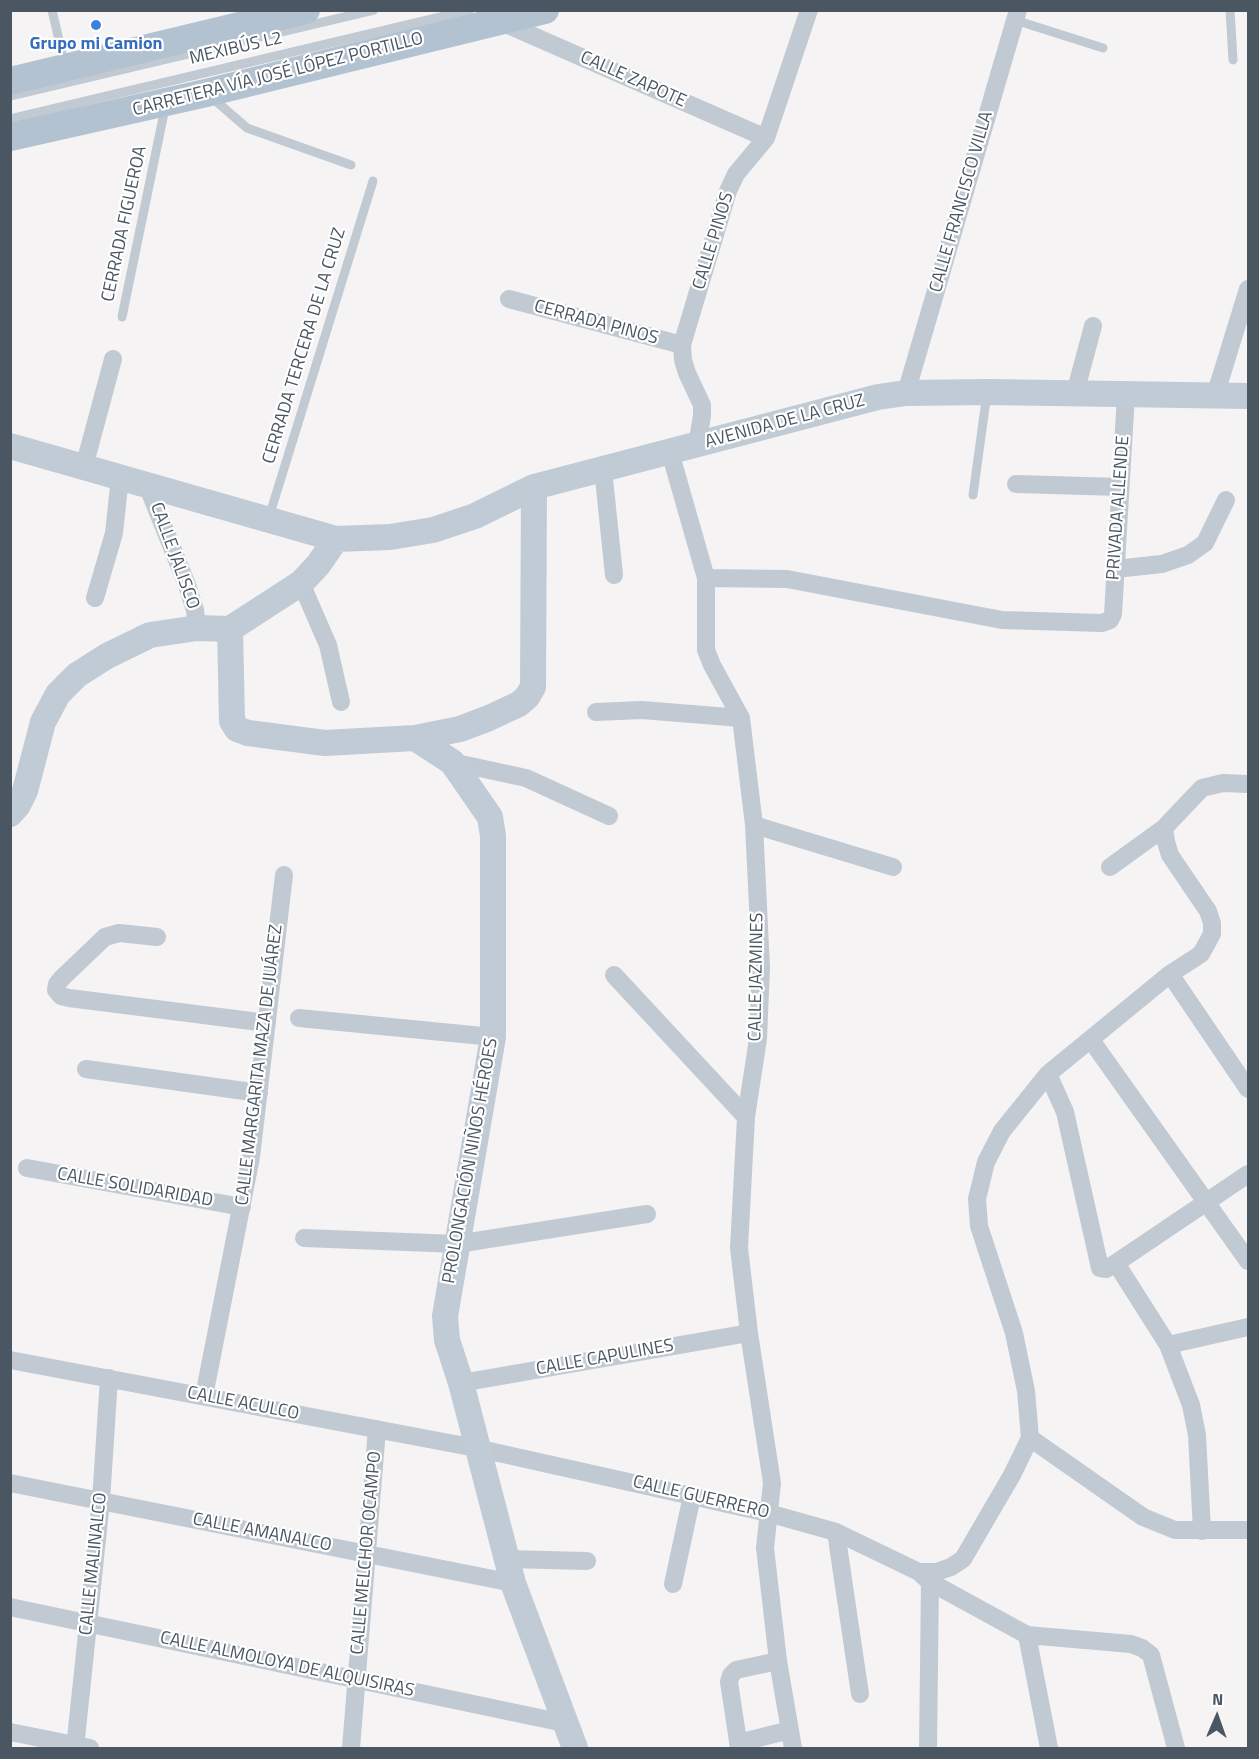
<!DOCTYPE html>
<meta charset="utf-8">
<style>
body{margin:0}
#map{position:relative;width:1259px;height:1759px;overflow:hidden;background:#f5f3f3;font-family:"Titillium Web",sans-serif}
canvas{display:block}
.frame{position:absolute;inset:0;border:12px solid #4a5661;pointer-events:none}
.north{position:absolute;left:1187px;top:1687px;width:60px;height:60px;-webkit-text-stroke:4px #fff;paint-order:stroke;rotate:2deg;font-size:16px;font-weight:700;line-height:24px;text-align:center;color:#4a5661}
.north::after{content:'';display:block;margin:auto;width:21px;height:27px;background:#4a5661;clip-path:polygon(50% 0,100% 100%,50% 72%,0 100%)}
</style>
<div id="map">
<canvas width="1259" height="1759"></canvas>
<div class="frame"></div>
<div class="north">N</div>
</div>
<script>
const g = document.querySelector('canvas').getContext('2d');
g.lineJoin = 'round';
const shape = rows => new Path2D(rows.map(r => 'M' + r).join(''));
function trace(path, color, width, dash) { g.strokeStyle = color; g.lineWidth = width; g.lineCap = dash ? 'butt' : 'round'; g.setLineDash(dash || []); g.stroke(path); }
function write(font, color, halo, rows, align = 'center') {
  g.font = font + ' "Titillium Web",sans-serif'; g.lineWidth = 4.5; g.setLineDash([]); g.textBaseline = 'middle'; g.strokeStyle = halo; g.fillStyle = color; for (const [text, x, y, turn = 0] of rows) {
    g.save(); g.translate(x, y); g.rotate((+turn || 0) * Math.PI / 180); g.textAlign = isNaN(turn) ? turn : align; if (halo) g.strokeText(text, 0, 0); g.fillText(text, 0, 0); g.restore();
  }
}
const lane = shape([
 [52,10,65,66],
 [1230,10,1233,60],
 [1015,20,1103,48],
 [10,96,374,10],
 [210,96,247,128,351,165],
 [10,119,470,10],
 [122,317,165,108],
 [973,495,987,393],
 [269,517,373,181]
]);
const street = shape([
 [499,21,766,138],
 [509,299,682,345],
 [906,393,1018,10],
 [1075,393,1093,326],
 [1215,396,1248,289],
 [697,445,702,416,702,405,687,373,683,360,682,345,728,191,736,174,766,138,809,10],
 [670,452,706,578,706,650,712,665,741,718,754,825,761,967,758,1039,746,1117,739,1248,749,1333,772,1483,765,1548,778,1661,793,1748],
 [84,467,113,359],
 [603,469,614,575],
 [1016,484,1120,487],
 [147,485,187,585,195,610,197,628],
 [1115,569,1162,564,1188,555,1205,543,1226,500],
 [706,578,787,579,1002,620,1102,623,1110,620,1113,614,1126,395],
 [301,583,328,645,341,702],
 [95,598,114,533,120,477],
 [596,712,642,710,741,718],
 [452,762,526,778,609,816],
 [754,825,893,867],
 [1110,867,1164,828,1202,788,1223,783,1248,784],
 [157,937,119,933,105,937,62,978,57,984,56,990,61,996,69,998,267,1023],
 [1170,974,1248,1089],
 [614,975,746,1117],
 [299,1018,493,1037],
 [1091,1040,1248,1261],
 [86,1069,259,1093],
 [1048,1074,1065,1112,1100,1268,1106,1269,1116,1263,1248,1174],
 [27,1168,242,1207],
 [304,1238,457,1244,647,1214],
 [1116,1263,1168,1345,1191,1405,1197,1435,1202,1531],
 [1168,1345,1248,1327],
 [10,1360,476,1448,768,1513,836,1532,919,1572,930,1582,1027,1635,1131,1644,1142,1648,1151,1655,1176,1748],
 [461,1383,749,1333],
 [204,1396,251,1157,284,875],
 [1030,1438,1143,1517,1175,1530,1248,1530],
 [10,1483,513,1583],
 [836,1532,860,1694],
 [506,1559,587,1561],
 [919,1572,936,1572,951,1567,963,1559,1012,1475,1030,1438,1026,1391,1014,1333,979,1226,977,1199,986,1162,1002,1131,1048,1074,1170,974,1201,954,1212,934,1212,923,1208,911,1170,855,1166,842,1164,828],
 [673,1584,692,1496],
 [10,1607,564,1723],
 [1027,1635,1049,1748],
 [10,1732,90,1748],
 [738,1743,790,1730],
 [75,1748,101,1501,109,1378],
 [351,1748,377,1429],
 [739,1748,729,1682,731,1675,736,1670,778,1661],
 [928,1748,930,1582]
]);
const secondary = shape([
 [10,446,336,539,390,537,433,530,475,516,534,487,878,397,906,393,988,392,1248,396],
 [230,629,232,721,237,729,248,733,325,743,415,738,460,729,489,718,519,704,527,697,533,687,534,487],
 [415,738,452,762,490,817,493,836,493,1037,445,1316,447,1340,461,1383,513,1583,575,1748],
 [10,814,18,805,25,791,43,722,58,694,77,675,107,656,150,635,197,628,230,629,301,583,318,565,336,539]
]);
const primary = shape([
 [10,81,306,10],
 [10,137,206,93,545,10]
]);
const markers = [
 [96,25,6,"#3f7fe0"]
];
const shopNames = [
 ["Grupo mi Camion",96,45]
];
const streetNames = [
 ["MEXIBÚS L2",236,49,-13],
 ["CARRETERA VÍA JOSÉ LÓPEZ PORTILLO",278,75,-14],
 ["CALLE ZAPOTE",633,80,24],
 ["CALLE FRANCISCO VILLA",962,202,-74],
 ["CERRADA FIGUEROA",125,224,-78],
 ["CALLE PINOS",714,241,-73],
 ["CERRADA PINOS",596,323,15],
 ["CERRADA TERCERA DE LA CRUZ",305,346,-73],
 ["AVENIDA DE LA CRUZ",785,422,-15],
 ["PRIVADA ALLENDE",1119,508,-86],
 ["CALLE JALISCO",174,556,70],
 ["CALLE JAZMINES",757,977,-89],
 ["CALLE MARGARITA MAZA DE JUÁREZ",260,1065,-83],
 ["PROLONGACIÓN NIÑOS HÉROES",471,1161,-80],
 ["CALLE SOLIDARIDAD",135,1188,10],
 ["CALLE CAPULINES",605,1358,-10],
 ["CALLE ACULCO",243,1404,11],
 ["CALLE GUERRERO",701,1498,13],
 ["CALLE AMANALCO",262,1533,11],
 ["CALLE MELCHOR OCAMPO",367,1553,-85],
 ["CALLE MALINALCO",94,1564,-84],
 ["CALLE ALMOLOYA DE ALQUISIRAS",287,1665,12]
];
trace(lane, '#c1cad2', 9);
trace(street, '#c1cad2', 18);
trace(secondary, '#c1cbd6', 26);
trace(primary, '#b3c2d1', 28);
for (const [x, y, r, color] of markers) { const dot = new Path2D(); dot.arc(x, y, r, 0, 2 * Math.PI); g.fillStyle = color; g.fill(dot); trace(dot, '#fff', 2); }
write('bold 18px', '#366cbe', '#fff', shopNames);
write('18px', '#4a5661', '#fff', streetNames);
</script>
